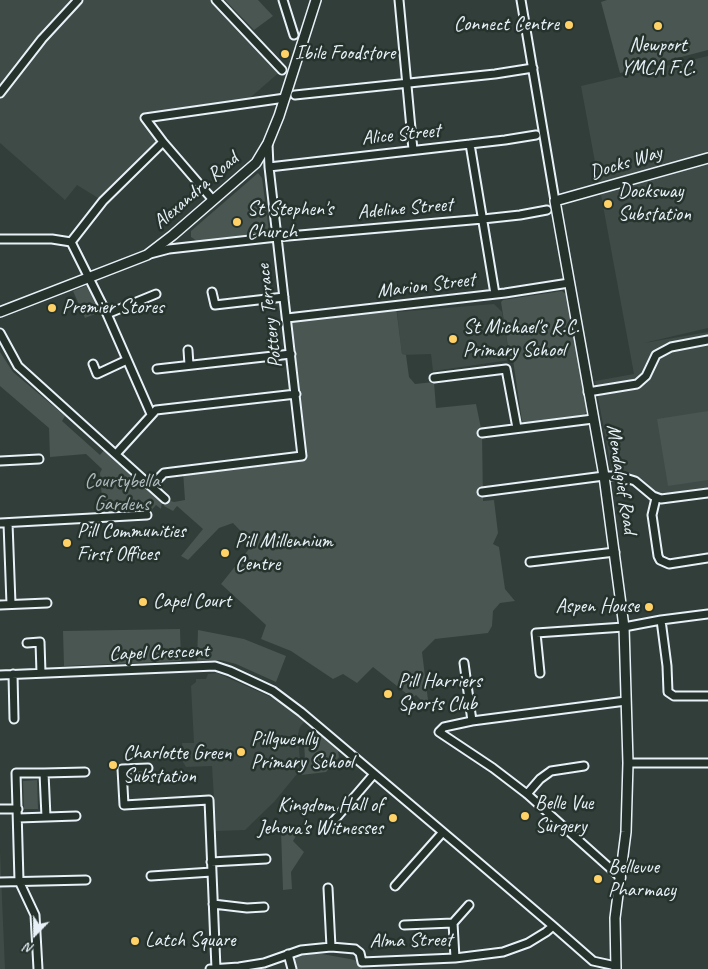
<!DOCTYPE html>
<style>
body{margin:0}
#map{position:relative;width:708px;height:969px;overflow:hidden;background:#323e39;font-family:Caveat,sans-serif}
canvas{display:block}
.north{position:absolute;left:10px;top:909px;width:50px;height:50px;-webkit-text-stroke:4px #26332d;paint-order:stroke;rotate:202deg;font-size:14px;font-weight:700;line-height:20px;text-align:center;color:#e8f1f8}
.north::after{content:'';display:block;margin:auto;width:18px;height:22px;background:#e8f1f8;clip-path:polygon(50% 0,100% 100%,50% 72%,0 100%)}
</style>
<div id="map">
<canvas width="708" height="969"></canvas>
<div class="north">N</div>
</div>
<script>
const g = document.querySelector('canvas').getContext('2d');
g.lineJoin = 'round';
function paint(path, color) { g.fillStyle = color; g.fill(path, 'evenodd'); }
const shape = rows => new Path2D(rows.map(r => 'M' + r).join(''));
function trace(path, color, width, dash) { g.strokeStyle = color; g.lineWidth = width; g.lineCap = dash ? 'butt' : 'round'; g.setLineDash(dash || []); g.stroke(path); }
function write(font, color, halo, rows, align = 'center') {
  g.font = font + ' Caveat,sans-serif'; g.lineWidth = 5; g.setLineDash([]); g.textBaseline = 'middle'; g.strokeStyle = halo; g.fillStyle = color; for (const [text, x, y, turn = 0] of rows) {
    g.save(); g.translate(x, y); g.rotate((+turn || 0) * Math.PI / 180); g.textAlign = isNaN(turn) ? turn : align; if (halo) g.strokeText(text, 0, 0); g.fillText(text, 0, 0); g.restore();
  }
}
const built = shape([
 [0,0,73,0,14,65,16,67,0,89],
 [82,0,217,0,282,70,244,103,146,117,163,142,103,201,77,185,65,200,0,143,0,94,43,41],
 [708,56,708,328,644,343,708,332,708,488,663,495,654,491,642,479,628,472,612,472,595,381,634,374,581,86],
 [494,304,502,312,510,360,433,371,431,354,402,355,397,312],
 [217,673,291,706,306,720,300,727,298,734,300,762,297,774,274,802,245,830,216,831,212,766,186,767,183,762,182,743,194,743,191,686,196,682,196,679,206,679,208,674],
 [0,851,5,969,0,969]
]);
const green = shape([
 [225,0,258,0,273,16,254,30],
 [607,0,708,0,708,50,620,73,601,2],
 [258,173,262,178,269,231,266,235,197,241,191,237,191,231],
 [88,285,100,312,85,318,73,291],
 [562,291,567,295,587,411,583,416,526,424,522,421,513,360,510,360,501,302,503,300],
 [396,306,402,354,406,355,409,377,415,384,434,382,436,408,476,404,482,433,483,501,494,500,498,533,493,544,499,547,505,589,515,601,500,603,493,611,492,626,488,633,435,639,422,652,429,708,416,695,412,698,373,667,357,683,343,674,333,679,291,651,261,639,266,625,221,584,253,544,233,523,219,528,188,560,181,556,203,529,177,506,173,511,164,506,165,499,174,502,185,500,183,471,302,455,287,318],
 [0,352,13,372,65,416,62,421,100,455,104,450,162,501,161,509,156,505,148,514,139,506,134,512,125,513,106,514,103,511,100,473,102,469,86,454,50,457,49,428,0,386],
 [708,411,708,480,668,486,657,419],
 [180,629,181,661,64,666,63,631],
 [198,630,244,639,286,656,276,682,236,664,220,660,197,661],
 [319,734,338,751,339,757,326,772,301,775,305,761,304,740,309,736],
 [37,780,38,809,24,809,23,781],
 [282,824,296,836,293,841,304,852,291,872,292,889,283,890,281,831],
 [288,954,322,954,350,959,362,962,362,969,292,969]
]);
const minor = shape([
 [216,0,282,70],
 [283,0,294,35],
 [399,0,413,150],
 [521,0,555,201],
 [0,93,42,39,78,0],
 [295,95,495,74,533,68],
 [470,144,495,294],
 [269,167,505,140,536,135],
 [213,200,163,142,145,118,285,98],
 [0,239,52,239,71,242],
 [71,242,107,314,151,414],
 [71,242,103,201,163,142],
 [150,254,169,249,277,237,483,219,520,215,547,210],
 [212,292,215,305,284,297],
 [107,314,156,294],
 [287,318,505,293,569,283],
 [0,333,18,366,165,499],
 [188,350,189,365],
 [93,364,97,374,127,360],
 [157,369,291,354],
 [434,378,506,369,517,428],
 [588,392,637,384,646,376,656,355,671,347,708,340],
 [482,433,593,419],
 [116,454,156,410,296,394],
 [0,461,39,459],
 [151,486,164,473,302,456,269,167,268,144],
 [482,492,604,476,619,476,635,481,653,496,661,499,708,493],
 [656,498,652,515,658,556,660,560,669,564,708,558],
 [0,523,147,515],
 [8,523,11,604],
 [530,562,615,552],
 [0,605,47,603],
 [661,620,667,666,668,692,674,696,708,696],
 [27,643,40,642,41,673],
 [464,663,472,721],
 [540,673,536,633,624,627,661,620,708,614],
 [13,674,14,719],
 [0,675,215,666,230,671,273,691,301,712,457,844,553,926,593,961,616,966],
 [628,763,708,763],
 [148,768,122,769,124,805,209,800,216,969],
 [44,773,85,772],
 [527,794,540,779,551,771,584,766],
 [0,809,18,809],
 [18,818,76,816],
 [325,831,374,774],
 [211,862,266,859],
 [151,876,212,872],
 [621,878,527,794,493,768,439,732,444,727,472,721,626,701],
 [0,882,86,880],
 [395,886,443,832],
 [328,888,331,947],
 [213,904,247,908,264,907],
 [453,923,469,905],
 [404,925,453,923,455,958],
 [288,954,292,969],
 [38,969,35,915,19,881,16,773,44,773,46,817],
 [210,969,239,967,264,963,301,950,331,947,355,949,360,953,362,962,455,958,503,952,528,943,546,932,553,926]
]);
const tertiary = shape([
 [0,312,147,255,173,235,256,163,268,143,279,116,316,0],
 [616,969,615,918,626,832,628,763,624,627,604,476,555,201,708,158]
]);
const markers = [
 [569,25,5,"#ffd166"],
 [658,26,5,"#ffd166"],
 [285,54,5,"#ffd166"],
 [608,204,5,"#ffd166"],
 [237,222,5,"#ffd166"],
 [52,308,5,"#ffd166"],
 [453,339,5,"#ffd166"],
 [67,543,5,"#ffd166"],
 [225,553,5,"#ffd166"],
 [143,602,5,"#ffd166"],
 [649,607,5,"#ffd166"],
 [388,694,5,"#ffd166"],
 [241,752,5,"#ffd166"],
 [113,765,5,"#ffd166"],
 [525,816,5,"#ffd166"],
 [393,818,5,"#ffd166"],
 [598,879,5,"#ffd166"],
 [135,941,5,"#ffd166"]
];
const poiNames = [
 ["Connect Centre",559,25,"right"],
 ["Newport",658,46,"center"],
 ["YMCA F.C.",658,69,"center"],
 ["Ibile Foodstore",295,54],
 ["Docksway",618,192],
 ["Substation",618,215],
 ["St Stephen's",247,210],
 ["Church",247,233],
 ["Premier Stores",62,308],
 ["St Michael's R.C.",463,328],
 ["Primary School",463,351],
 ["Pill Communities",77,532],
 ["First Offices",77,555],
 ["Pill Millennium",235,542],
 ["Centre",235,565],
 ["Capel Court",153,602],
 ["Aspen House",639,607,"right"],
 ["Pill Harriers",398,682],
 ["Sports Club",398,705],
 ["Pillgwenlly",251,740],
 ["Primary School",251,763],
 ["Charlotte Green",123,754],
 ["Substation",123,777],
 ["Belle Vue",535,804],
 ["Surgery",535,827],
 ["Kingdom Hall of",383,806,"right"],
 ["Jehova's Witnesses",383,829,"right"],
 ["Bellevue",608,868],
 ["Pharmacy",608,891],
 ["Latch Square",145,941]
];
const streetNames = [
 ["Alice Street",401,135,-6],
 ["Docks Way",626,163,-17],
 ["Alexandra Road",196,191,-41],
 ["Adeline Street",405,209,-5],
 ["Marion Street",426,286,-7],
 ["Pottery Terrace",270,316,-97],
 ["Mendalgief Road",621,479,81],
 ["Capel Crescent",159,653,-2],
 ["Alma Street",411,941,-1]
];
const parkNames = [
 ["Courtybella",122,482],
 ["Gardens",122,505]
];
paint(built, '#3f4b46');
paint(green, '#495651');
trace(minor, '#e8f1f8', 11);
trace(tertiary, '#e8f1f8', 12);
trace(minor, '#26332d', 7);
trace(tertiary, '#26332d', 9);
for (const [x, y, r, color] of markers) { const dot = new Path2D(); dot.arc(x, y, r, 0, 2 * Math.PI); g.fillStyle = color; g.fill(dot); trace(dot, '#26332d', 2); }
write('20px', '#e8f1f8', '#26332d', poiNames, 'left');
write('20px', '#e8f1f8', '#26332d', streetNames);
write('20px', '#b0bbbe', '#26332d', parkNames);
</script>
